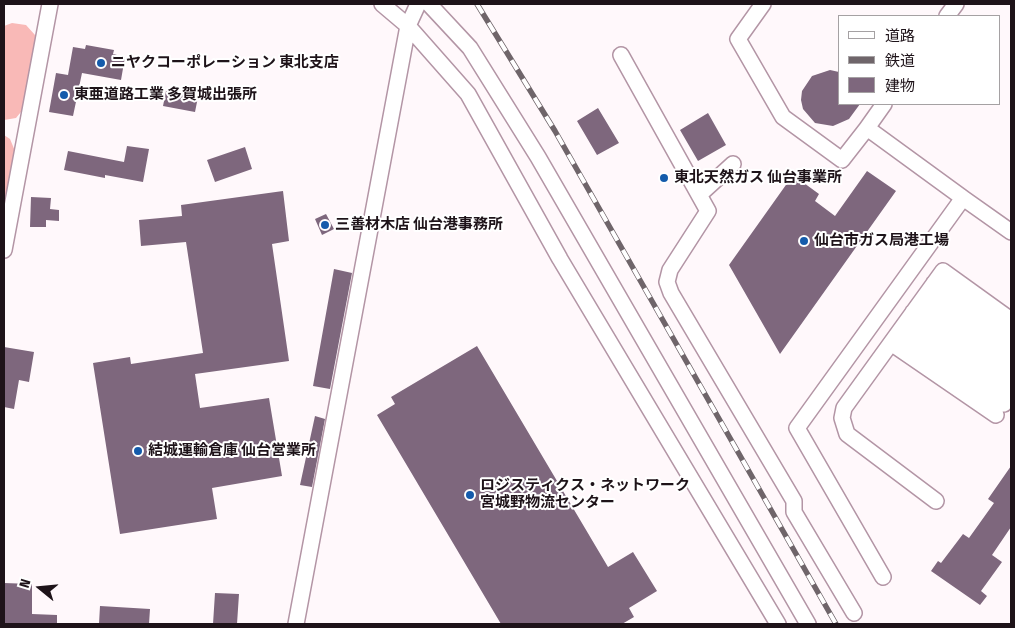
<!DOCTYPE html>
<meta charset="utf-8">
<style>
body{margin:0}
#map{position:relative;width:1015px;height:628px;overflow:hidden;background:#fff8fb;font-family:"Fira Sans Condensed","Noto Sans JP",sans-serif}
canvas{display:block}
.frame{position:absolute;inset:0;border:5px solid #1e1319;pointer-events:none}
.legend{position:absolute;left:838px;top:15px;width:162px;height:90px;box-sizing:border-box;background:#fff;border:1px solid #a5a1a3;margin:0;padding:6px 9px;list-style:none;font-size:15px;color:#1e1319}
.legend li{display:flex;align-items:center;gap:10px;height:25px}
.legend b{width:25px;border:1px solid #a5a1a3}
.north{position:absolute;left:15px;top:563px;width:50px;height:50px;-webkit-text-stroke:4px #fff;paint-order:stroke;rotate:287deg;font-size:14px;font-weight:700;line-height:20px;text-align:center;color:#1e1319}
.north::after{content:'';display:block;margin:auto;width:18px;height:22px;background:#1e1319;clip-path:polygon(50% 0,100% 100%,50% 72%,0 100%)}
</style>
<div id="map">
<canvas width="1015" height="628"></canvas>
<div class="frame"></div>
<ul class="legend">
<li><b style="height:6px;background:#fff"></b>道路</li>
<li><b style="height:6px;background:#6f656a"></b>鉄道</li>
<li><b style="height:14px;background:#7e677d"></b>建物</li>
</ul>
<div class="north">N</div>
</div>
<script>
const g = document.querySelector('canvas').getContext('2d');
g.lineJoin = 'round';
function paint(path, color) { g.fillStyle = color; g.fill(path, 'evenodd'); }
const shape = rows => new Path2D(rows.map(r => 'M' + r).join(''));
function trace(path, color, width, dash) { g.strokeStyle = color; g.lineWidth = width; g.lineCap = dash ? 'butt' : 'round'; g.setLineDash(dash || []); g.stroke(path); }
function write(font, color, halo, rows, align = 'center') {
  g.font = font + ' "Fira Sans Condensed","Noto Sans JP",sans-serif'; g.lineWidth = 4; g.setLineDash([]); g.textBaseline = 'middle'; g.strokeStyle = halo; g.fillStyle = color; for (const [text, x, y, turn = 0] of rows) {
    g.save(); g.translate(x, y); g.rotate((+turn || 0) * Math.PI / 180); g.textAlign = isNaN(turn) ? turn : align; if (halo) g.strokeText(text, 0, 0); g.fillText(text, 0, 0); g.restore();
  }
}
const green = shape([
 [12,23,26,25,35,35,36,41,25,107,16,118,4,120,4,26],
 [4,135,10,139,15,151,4,213]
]);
const building = shape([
 [86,45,114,50,113,54,125,57,121,80,82,73,73,116,49,112,56,73,68,75,73,47,85,49],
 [830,70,839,72,839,104,860,104,849,119,833,126,815,123,803,109,801,100,802,91,812,76],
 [166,91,198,97,195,112,163,106],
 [598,108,619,143,597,155,577,121],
 [708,113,726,145,698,161,680,130],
 [127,146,149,149,143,182,105,175,105,178,64,170,68,151,124,162],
 [245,147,252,169,215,182,207,160],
 [867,171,896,191,780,354,729,265,793,175,819,194,815,201,835,216],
 [283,191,289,241,272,244,289,361,195,374,200,408,269,398,282,476,212,488,217,519,120,534,93,363,130,357,131,364,203,353,186,242,141,246,139,220,182,216,181,205],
 [31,197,51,198,50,209,59,210,59,221,46,220,46,227,30,227],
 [326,214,334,229,322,235,315,219],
 [334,269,352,273,330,389,313,386],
 [477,346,608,567,633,552,657,591,629,608,634,617,622,624,501,624,377,415,395,404,391,397],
 [4,347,34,352,29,382,19,380,14,409,4,407],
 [315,416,325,419,312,487,300,485],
 [1011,466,1011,527,992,555,1002,562,981,591,987,596,980,605,931,571,938,561,941,563,963,534,969,538,994,503,988,499],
 [4,583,32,584,32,614,57,615,57,624,4,624],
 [215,593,239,594,237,624,213,624],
 [100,606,150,609,149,624,99,624]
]);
const minor = shape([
 [382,4,408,26,468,94,560,259,778,624],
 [429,4,470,48,538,157,808,624],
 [763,4,738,39,783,117,842,160,867,128],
 [947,16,956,4],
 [621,55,708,211,670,270,667,282,671,293,794,501,794,512,854,613],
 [699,195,733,164],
 [963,198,1011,232],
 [4,250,50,4],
 [934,283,1011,337],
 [927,294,1011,352],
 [920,303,1011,367],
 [913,312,1011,383],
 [907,321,1010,395],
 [900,331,1004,404],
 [891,343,996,415],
 [936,501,847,434,842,418,844,408,943,271,1011,320],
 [883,577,797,428,963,198,867,128,884,104],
 [296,624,408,26,418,4]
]);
const rail = shape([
 [477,4,555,131,836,624]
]);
const markers = [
 [101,63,5,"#145bab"],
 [64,95,5,"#145bab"],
 [664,178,5,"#145bab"],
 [325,225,5,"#145bab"],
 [804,241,5,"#145bab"],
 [138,451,5,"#145bab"],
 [470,495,5,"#145bab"]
];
const poiNames = [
 ["ニヤクコーポレーション 東北支店",111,63],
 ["東亜道路工業 多賀城出張所",74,95],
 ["東北天然ガス 仙台事業所",674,178],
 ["三善材木店 仙台港事務所",335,225],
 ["仙台市ガス局港工場",814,241],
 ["結城運輸倉庫 仙台営業所",148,451],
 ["ロジスティクス・ネットワーク",480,486],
 ["宮城野物流センター",480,503]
];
paint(green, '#f9b9b7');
paint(building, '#7e677d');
trace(minor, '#b395a5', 18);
trace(minor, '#fff', 15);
trace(rail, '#6f656a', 5.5);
trace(rail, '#fff', 4, [11]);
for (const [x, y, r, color] of markers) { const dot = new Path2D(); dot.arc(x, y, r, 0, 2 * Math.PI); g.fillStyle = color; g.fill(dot); trace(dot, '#fff', 2); }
write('bold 15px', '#1e1319', '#fff', poiNames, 'left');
</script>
